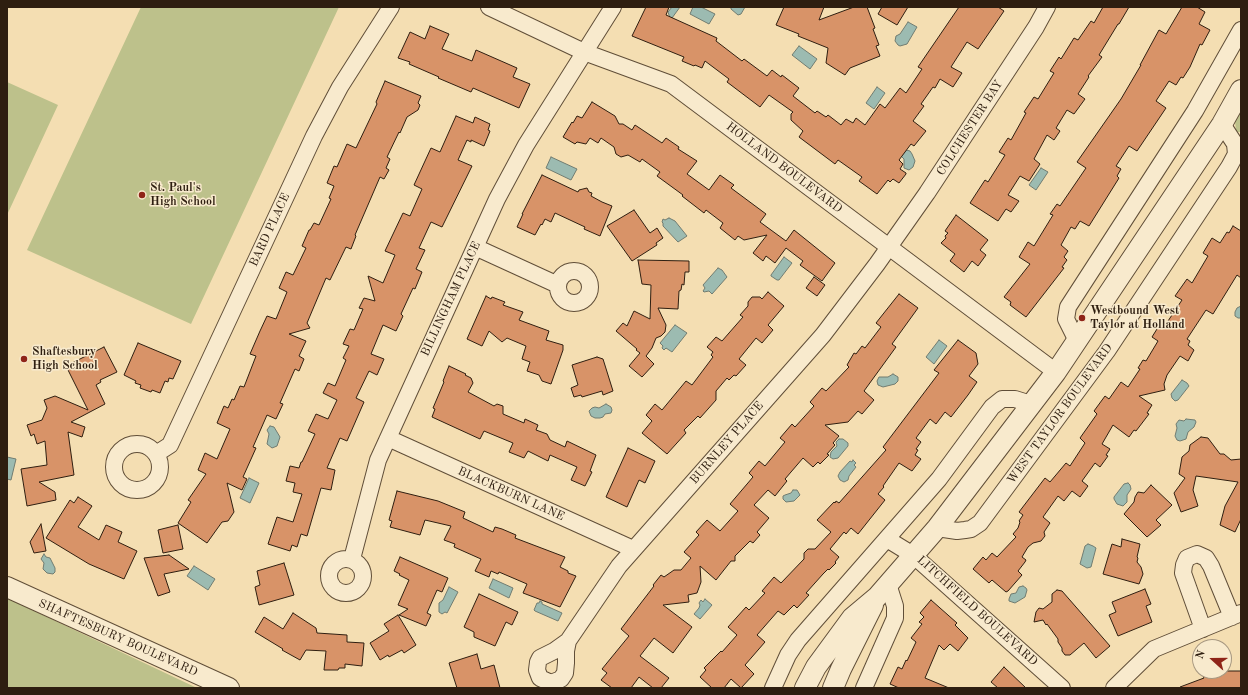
<!DOCTYPE html>
<style>
body{margin:0}
#map{position:relative;width:1248px;height:695px;overflow:hidden;background:#f4deb2;font-family:"Old Standard TT",serif}
canvas{display:block}
.frame{position:absolute;inset:0;border:8px solid #2e1e10;pointer-events:none}
.north{position:absolute;left:1192px;top:639px;width:40px;height:40px;box-sizing:border-box;background:#f8eacd;border:1px solid #a79881;border-radius:50%;rotate:291deg;font-size:11px;font-weight:700;line-height:16px;text-align:center;color:#2e1e10}
.north::after{content:'';display:block;margin:auto;width:14px;height:18px;background:#8f2418;clip-path:polygon(50% 0,100% 100%,50% 72%,0 100%)}
</style>
<div id="map">
<canvas width="1248" height="695"></canvas>
<div class="frame"></div>
<div class="north">N</div>
</div>
<script>
const g = document.querySelector('canvas').getContext('2d');
g.lineJoin = 'round';
function paint(path, color) { g.fillStyle = color; g.fill(path, 'evenodd'); }
const shape = rows => new Path2D(rows.map(r => 'M' + r).join(''));
function trace(path, color, width, dash) { g.strokeStyle = color; g.lineWidth = width; g.lineCap = dash ? 'butt' : 'round'; g.setLineDash(dash || []); g.stroke(path); }
function write(font, color, halo, rows, align = 'center') {
  g.font = font + ' "Old Standard TT",serif'; g.lineWidth = 3; g.setLineDash([]); g.textBaseline = 'middle'; g.strokeStyle = halo; g.fillStyle = color; for (const [text, x, y, turn = 0] of rows) {
    g.save(); g.translate(x, y); g.rotate((+turn || 0) * Math.PI / 180); g.textAlign = isNaN(turn) ? turn : align; if (halo) g.strokeText(text, 0, 0); g.fillText(text, 0, 0); g.restore();
  }
}
const green = shape([
 [141,7,339,7,191,324,27,250],
 [7,82,58,105,7,215],
 [1241,111,1241,132,1236,132,1235,121],
 [7,598,197,688,7,688]
]);
const water = shape([
 [672,7,680,7,672,18,670,18,668,12,672,7],
 [693,7,701,7,715,14,709,24,690,14,693,7],
 [731,7,745,7,741,14,738,15,731,9,731,7],
 [908,22,917,27,907,44,900,46,898,45,895,41,896,36,900,34,908,22],
 [799,46,817,59,810,69,792,55,799,46],
 [877,87,885,93,874,109,866,103,877,87],
 [906,150,910,151,912,154,915,161,913,167,909,170,904,168,904,159,901,156,906,150],
 [551,157,577,169,571,180,546,168,551,157],
 [1041,168,1048,172,1036,190,1029,185,1041,168],
 [669,218,675,221,687,236,678,242,663,226,663,223,662,222,663,219,665,220,669,218],
 [784,257,792,263,779,280,777,280,771,276,771,275,784,257],
 [718,268,722,270,727,277,712,294,709,291,704,292,703,291,705,288,703,285,718,268],
 [1241,306,1241,318,1238,318,1235,316,1235,312,1237,308,1241,306],
 [675,325,687,333,672,352,666,348,664,350,662,348,663,346,660,343,675,325],
 [939,340,947,346,934,364,926,357,939,340],
 [893,374,898,377,898,381,895,384,883,387,878,385,877,381,879,377,888,377,893,374],
 [1182,380,1187,383,1189,386,1178,400,1175,401,1172,398,1171,394,1182,380],
 [606,404,611,407,612,410,611,413,605,414,603,417,600,418,595,418,591,416,589,411,592,408,595,407,599,408,606,404],
 [1186,419,1195,420,1196,422,1194,427,1188,432,1186,439,1180,441,1177,440,1175,436,1177,428,1176,424,1179,420,1184,421,1186,419],
 [270,426,274,427,280,437,277,446,272,448,267,444,269,434,267,430,270,426],
 [839,439,843,439,848,443,848,446,838,458,833,459,830,457,831,452,837,446,836,442,839,439],
 [7,457,16,459,11,480,7,479,7,457],
 [853,460,856,463,854,465,856,467,849,476,848,480,844,482,840,480,838,476,840,472,850,461,852,462,853,460],
 [249,478,259,483,250,503,240,498,249,478],
 [1128,483,1130,485,1131,489,1127,495,1127,502,1123,506,1117,504,1114,499,1114,497,1124,484,1128,483],
 [793,490,797,490,800,495,794,501,786,502,783,499,783,496,785,495,791,493,793,490],
 [1088,544,1093,546,1096,548,1091,567,1087,568,1080,564,1085,546,1088,544],
 [44,554,46,557,50,558,55,568,55,572,53,574,47,573,43,569,44,563,41,559,44,554],
 [194,566,215,579,208,590,187,576,194,566],
 [493,579,513,588,509,598,489,588,493,579],
 [1023,586,1026,588,1027,590,1025,597,1015,603,1009,601,1009,599,1011,594,1016,593,1019,587,1023,586],
 [449,587,458,592,447,613,445,612,442,614,439,612,439,603,443,600,449,587],
 [705,599,712,605,700,619,694,614,699,608,700,605,699,603,701,600,703,602,705,599],
 [540,601,542,602,542,604,562,613,558,621,535,611,534,610,537,603,539,603,540,601]
]);
const building = shape([
 [646,7,669,7,666,15,717,38,716,41,742,61,744,59,767,76,772,70,781,77,782,75,799,88,793,96,815,113,817,111,826,117,828,115,841,125,846,119,853,123,856,118,865,125,880,104,885,108,900,88,906,93,922,69,918,67,959,7,998,7,1004,11,978,49,967,42,951,67,962,73,953,87,940,79,935,88,933,87,921,104,924,106,913,121,926,131,914,146,911,144,899,160,903,164,900,169,906,173,906,174,899,183,893,179,890,182,888,180,877,194,859,181,862,177,838,160,835,164,799,137,803,131,791,120,791,114,793,112,769,95,760,107,727,82,729,79,705,61,702,68,695,65,694,66,682,61,684,57,632,36,646,7],
 [784,7,824,7,819,20,854,7,867,7,875,28,873,29,879,45,876,46,880,56,850,68,845,75,826,63,828,48,798,36,799,34,776,25,784,7],
 [882,7,908,7,897,25,878,14,882,7],
 [1103,7,1129,7,1119,24,1118,24,1099,55,1102,57,1088,76,1089,77,1078,94,1085,99,1074,114,1067,110,1056,128,1060,131,1054,140,1047,135,1034,159,1040,164,1029,181,1020,176,1008,195,1019,201,1011,212,1006,209,998,221,970,203,985,180,988,182,1005,155,999,152,1008,138,1011,140,1026,113,1024,112,1034,97,1038,99,1054,73,1050,71,1059,57,1061,59,1074,38,1078,40,1091,21,1094,23,1103,7],
 [1182,7,1197,7,1205,12,1199,24,1210,30,1202,45,1200,44,1190,67,1183,78,1181,77,1176,85,1169,81,1156,101,1166,108,1137,151,1129,146,1116,166,1121,169,1117,176,1119,178,1089,226,1080,221,1075,229,1071,227,1061,245,1068,251,1064,257,1067,260,1062,267,1064,268,1026,317,1010,305,1011,302,1004,297,1030,264,1019,257,1028,242,1034,246,1053,215,1050,214,1057,204,1060,206,1086,168,1077,162,1121,99,1141,65,1140,65,1159,30,1166,34,1182,7],
 [430,26,449,34,442,49,472,61,476,50,517,68,513,77,530,84,519,108,473,88,471,92,438,78,439,77,409,64,410,62,398,58,410,32,425,39,430,26],
 [385,81,421,96,418,103,420,105,418,110,407,117,400,133,399,132,387,157,390,159,386,168,389,170,384,179,380,177,355,235,356,236,351,249,346,247,330,280,326,278,307,323,310,328,289,334,306,341,299,356,304,359,299,371,295,369,280,403,283,404,276,419,267,415,253,447,256,448,243,477,247,479,242,490,227,483,234,512,228,521,222,522,207,543,178,523,191,502,188,500,206,474,198,470,205,453,217,459,230,429,217,423,224,406,228,408,232,399,234,400,240,386,244,387,256,356,250,354,260,331,267,316,276,319,287,292,279,288,286,272,293,275,306,248,302,246,309,230,310,230,314,223,319,225,331,199,329,198,334,186,327,183,334,166,337,167,347,144,356,148,377,104,376,102,385,81],
 [592,102,615,116,619,124,623,124,632,130,635,125,662,143,666,138,679,147,678,149,697,161,687,174,709,190,720,175,734,185,731,188,766,214,760,222,786,241,794,230,835,263,822,281,800,265,803,261,786,248,775,263,766,256,763,261,753,253,767,235,744,240,738,236,735,240,720,228,723,223,706,210,704,213,682,196,683,195,657,176,660,172,642,159,640,162,628,155,621,157,616,154,614,147,601,138,598,143,590,138,586,144,577,142,575,144,563,137,572,122,573,123,577,116,582,118,592,102],
 [456,116,473,123,475,117,490,124,488,130,490,131,484,146,471,140,471,142,467,140,458,160,472,166,442,227,431,222,419,248,425,250,416,269,422,272,415,289,413,288,401,314,403,316,396,331,383,325,371,354,384,359,377,375,369,371,356,398,364,402,347,441,340,438,327,468,335,470,331,490,321,488,307,536,301,534,297,547,292,545,290,551,268,544,277,517,293,522,302,494,293,492,295,483,286,481,290,466,299,468,301,462,302,462,315,434,308,431,316,414,328,419,337,400,323,393,328,383,335,386,346,360,343,358,349,346,343,344,350,329,354,330,363,309,359,308,364,298,375,301,368,276,383,283,395,255,385,251,403,213,410,216,422,189,414,185,431,148,440,152,456,116],
 [542,175,578,192,579,190,587,188,589,192,592,193,591,196,602,202,612,206,600,236,584,229,585,227,555,213,551,222,545,219,542,225,541,224,535,235,517,227,523,214,522,214,542,175],
 [634,210,650,233,657,228,663,238,656,243,657,245,632,261,607,226,634,210],
 [956,215,988,240,980,250,986,255,978,266,972,261,964,272,950,261,955,254,941,243,946,238,945,236,948,233,945,231,956,215],
 [1233,226,1241,231,1241,278,1237,275,1213,314,1206,310,1187,339,1190,341,1188,345,1194,350,1188,361,1180,356,1167,375,1164,384,1165,390,1139,396,1152,405,1147,413,1149,414,1136,431,1134,430,1129,437,1113,425,1102,444,1110,449,1106,455,1108,456,1100,467,1095,463,1082,481,1088,486,1080,497,1072,491,1064,501,1058,496,1043,517,1050,523,1044,532,1045,536,1041,541,1033,543,1028,547,1022,557,1026,560,1025,562,1018,571,1022,575,1008,591,1006,592,992,580,989,583,973,569,983,557,986,560,992,553,997,557,1016,537,1013,534,1018,528,1020,522,1019,521,1023,515,1019,512,1045,478,1050,482,1066,463,1070,466,1085,443,1080,438,1097,414,1094,411,1105,396,1109,399,1121,382,1128,387,1140,369,1138,368,1143,360,1146,361,1158,341,1152,337,1162,321,1166,324,1182,300,1175,296,1187,279,1192,283,1208,256,1203,253,1212,238,1220,243,1227,232,1229,233,1233,226],
 [638,260,689,261,689,272,685,272,684,285,682,284,681,290,679,291,678,309,658,308,666,325,665,332,661,336,656,338,652,348,646,356,654,364,642,377,629,366,640,353,636,350,637,349,616,331,623,323,627,326,634,311,650,319,651,285,642,284,638,260],
 [814,277,825,285,817,296,806,288,814,277],
 [768,292,784,306,768,325,773,330,762,343,756,338,739,359,746,365,736,376,734,375,729,380,727,378,716,391,716,400,700,418,698,416,684,430,686,433,667,454,642,433,652,421,646,415,655,404,662,410,686,381,692,385,713,357,711,355,713,352,707,347,716,337,722,341,743,317,740,315,748,306,748,302,752,297,760,297,762,299,768,292],
 [899,294,918,308,892,344,896,347,864,391,874,400,862,414,858,411,848,422,825,425,839,436,833,443,835,445,827,454,829,455,820,464,818,462,813,467,803,458,785,479,787,481,775,496,768,490,754,505,769,518,757,532,760,535,753,543,750,541,735,556,735,561,731,561,716,580,700,566,701,582,697,593,688,595,689,602,663,605,692,627,673,653,654,638,640,656,669,678,661,688,653,688,639,677,631,688,612,688,601,680,607,673,602,669,629,636,621,629,654,586,653,585,661,575,664,577,674,570,681,570,691,558,684,552,699,535,696,532,707,520,720,531,738,511,730,504,753,477,749,473,759,461,765,466,785,442,780,438,792,424,795,427,814,406,810,402,822,388,826,391,849,367,847,365,854,353,856,354,862,346,865,348,881,327,876,323,899,294],
 [486,296,491,299,492,297,505,302,503,305,523,312,519,320,549,331,546,340,563,345,563,350,551,384,542,381,539,375,527,371,530,362,522,359,526,346,507,338,502,342,489,331,482,346,467,339,486,296],
 [958,340,976,353,978,364,969,376,977,382,968,395,951,417,945,412,936,424,930,419,916,438,921,442,916,449,918,450,915,455,921,459,912,471,899,463,883,486,884,487,878,494,885,500,858,534,851,528,846,534,844,532,830,549,839,557,835,562,836,563,829,570,828,569,823,574,806,593,809,595,797,608,794,605,784,615,778,611,757,635,765,642,745,665,754,674,741,688,731,679,724,688,712,688,700,677,706,670,704,668,721,651,722,652,737,635,728,627,746,607,749,610,765,593,762,591,774,577,781,583,804,559,804,553,808,549,815,549,831,532,817,520,834,502,835,503,836,501,839,503,886,450,883,447,939,373,934,370,958,340],
 [138,343,181,361,173,379,169,378,168,382,165,381,160,393,152,390,151,392,140,388,141,385,135,383,136,381,124,375,138,343],
 [104,347,117,372,100,380,101,382,96,385,105,404,71,422,85,427,82,437,68,432,74,475,39,482,55,492,56,500,27,506,21,469,47,465,45,441,37,444,34,434,31,436,27,425,42,420,47,408,44,400,55,396,88,410,66,366,104,347],
 [597,357,603,359,613,391,603,395,602,391,582,397,581,395,574,397,571,388,578,385,572,365,597,357],
 [449,366,466,374,465,375,471,378,473,383,468,392,494,406,497,404,503,406,503,414,524,423,525,419,538,425,536,430,547,434,550,440,565,447,567,441,596,455,590,471,592,472,585,486,571,480,577,467,550,455,548,461,528,451,524,458,509,452,513,443,484,431,480,439,432,417,435,409,433,408,444,382,443,381,449,366],
 [1201,437,1208,438,1220,454,1224,454,1231,460,1241,459,1241,519,1235,532,1220,525,1225,506,1238,482,1196,476,1193,490,1198,506,1181,512,1174,493,1185,478,1179,474,1182,457,1189,451,1190,445,1201,437],
 [628,448,655,461,645,483,639,480,627,507,606,497,628,448],
 [1151,485,1172,505,1156,520,1161,525,1147,537,1124,514,1134,502,1135,497,1138,492,1144,493,1151,485],
 [397,491,438,501,465,512,463,518,493,532,495,527,502,529,516,535,515,538,565,557,560,567,568,571,568,573,576,576,560,607,523,593,527,584,499,572,498,574,491,571,489,577,475,571,481,559,454,547,455,544,444,540,451,526,425,520,420,535,390,527,392,521,389,520,397,491],
 [78,497,92,506,78,527,99,540,106,525,122,532,118,542,137,551,124,579,89,564,46,538,70,500,74,503,78,497],
 [41,524,46,551,34,553,30,542,41,524],
 [178,525,183,549,163,553,158,530,178,525],
 [1122,539,1140,544,1137,557,1138,558,1137,562,1141,567,1143,574,1139,584,1103,574,1112,544,1121,547,1122,539],
 [169,555,189,569,164,574,170,592,158,596,144,558,169,555],
 [400,557,448,578,442,592,437,590,427,613,431,615,426,626,399,615,408,609,398,605,409,580,399,575,400,574,394,571,400,557],
 [284,563,294,595,259,605,255,587,260,585,257,571,284,563],
 [1145,589,1151,604,1146,606,1152,622,1118,636,1109,615,1116,612,1112,602,1145,589],
 [1057,590,1062,591,1110,646,1096,658,1084,643,1070,655,1065,655,1062,651,1062,648,1058,642,1058,639,1047,624,1046,625,1043,620,1034,622,1036,612,1039,608,1043,609,1052,602,1052,594,1057,590],
 [479,594,518,612,512,625,506,622,495,646,474,637,474,632,464,627,479,594],
 [931,600,957,623,955,625,968,638,958,651,950,644,944,650,939,645,925,678,949,688,899,688,890,684,898,667,902,669,906,660,907,661,916,642,911,638,922,624,919,622,924,617,920,613,931,600],
 [293,613,316,628,317,633,347,635,347,642,364,643,362,666,345,664,345,668,339,668,338,670,324,670,326,651,306,650,300,660,282,650,283,649,255,632,264,617,283,629,293,613],
 [398,615,416,645,404,653,402,650,389,657,388,655,380,660,370,643,389,631,384,624,398,615],
 [477,654,481,669,494,665,500,688,457,688,449,663,477,654],
 [1004,667,1026,688,998,688,991,682,1004,667],
 [1201,671,1241,671,1241,688,1180,688,1180,687,1204,678,1201,671]
]);
const minor = shape([
 [489,7,584,52,671,84,1056,372],
 [475,247,558,285],
 '558 287a16 16 0 1 1 32 0a16 16 0 1 1-32 0Z',
 [1077,341,1066,319,1068,307,1195,111,1241,30],
 [388,438,633,549],
 '114 467a23 23 0 1 1 46 0a23 23 0 1 1-46 0Z',
 [156,454,170,445,314,136,340,87,391,7],
 [937,528,957,531,965,530,971,529,980,523,1107,351,1229,167,1236,154,1235,144,1222,124],
 [887,539,913,555,1062,688],
 '329 576a17 17 0 1 1 34 0a17 17 0 1 1-34 0Z',
 [352,559,378,460,497,199,526,145,613,7],
 [1203,629,1183,573,1184,565,1187,558,1197,554,1206,558,1211,566,1232,617],
 [568,641,619,566,823,335,877,264,927,193,1036,27,1047,7],
 [568,641,566,651,566,663,565,673,561,679,551,683,540,678,537,670,538,662,540,658,554,651,568,641],
 [773,688,788,655,798,640,939,479,992,407,1002,399,1015,399,1031,404],
 [864,688,895,618,895,606,888,584],
 [1114,688,1154,649,1241,613]
]);
const tertiary = shape([
 [7,587,229,688],
 [805,688,816,667,852,618,877,597,937,528,1056,372,1222,124,1241,90],
 [833,688,841,669,873,605]
]);
const markers = [
 [142,195,4,"#8f2418"],
 [1082,318,4,"#8f2418"],
 [24,359,4,"#8f2418"]
];
const streetNames = [
 ["COLCHESTER BAY",970,128,-57],
 ["HOLLAND BOULEVARD",784,168,37],
 ["BARD PLACE",270,230,-65],
 ["BILLINGHAM PLACE",451,299,-65],
 ["WEST TAYLOR BOULEVARD",1060,414,-54],
 ["BURNLEY PLACE",727,443,-49],
 ["BLACKBURN LANE",511,494,24],
 ["LITCHFIELD BOULEVARD",977,611,42],
 ["SHAFTESBURY BOULEVARD",118,638,24]
];
const poiNames = [
 ["St. Paul's",150,188],
 ["High School",150,202],
 ["Westbound West",1090,311],
 ["Taylor at Holland",1090,325],
 ["Shaftesbury",32,352],
 ["High School",32,366]
];
paint(green, '#bdc18b');
paint(water, '#9cbbb1');
trace(water, '#707c71', 1);
paint(building, '#d89368');
trace(building, '#2e1e10', 1);
trace(minor, '#604e38', 18);
trace(tertiary, '#604e38', 22);
trace(minor, '#f8eacd', 16);
trace(tertiary, '#f8eacd', 20);
for (const [x, y, r, color] of markers) { const dot = new Path2D(); dot.arc(x, y, r, 0, 2 * Math.PI); g.fillStyle = color; g.fill(dot); trace(dot, '#f8eacd', 1.5); }
write('12px', '#2e1e10', '#f8eacd', streetNames);
write('bold 12px', '#2e1e10', '#f8eacd', poiNames, 'left');
</script>
